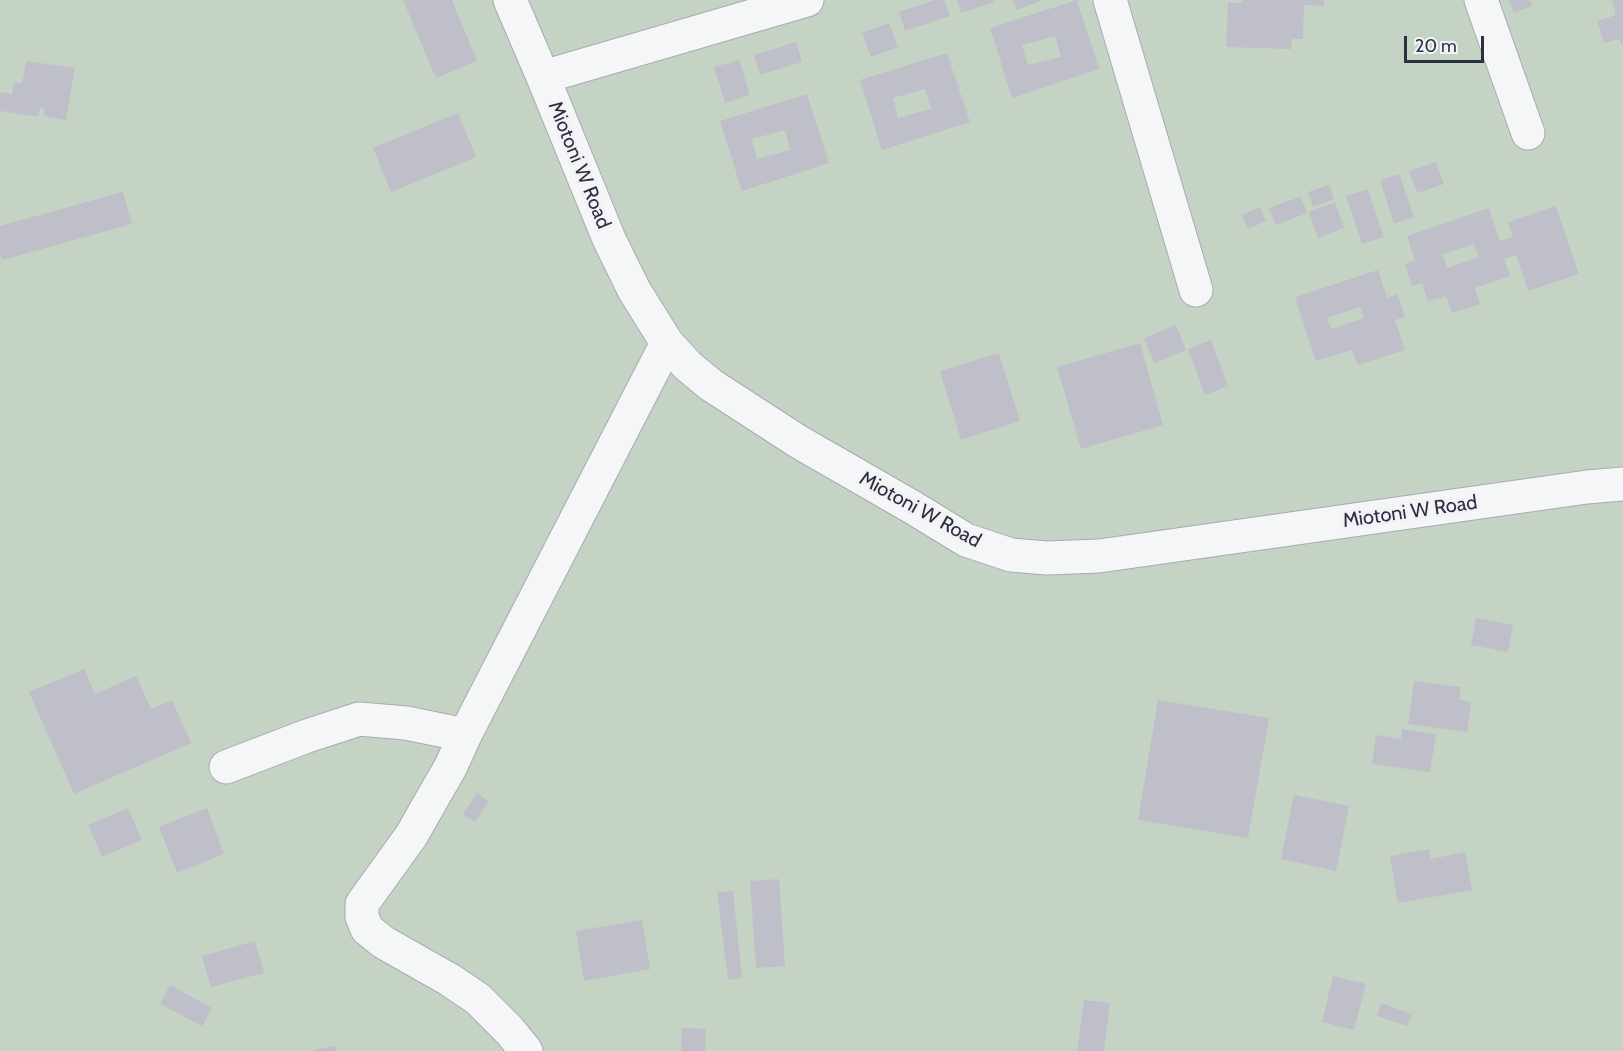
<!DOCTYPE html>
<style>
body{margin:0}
#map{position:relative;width:1623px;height:1051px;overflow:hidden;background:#e3e4ea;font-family:Cabin,sans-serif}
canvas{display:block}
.scale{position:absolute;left:1404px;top:36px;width:80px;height:27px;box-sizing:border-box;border:3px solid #2c2f40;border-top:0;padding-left:8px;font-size:18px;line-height:21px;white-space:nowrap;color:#2c2f40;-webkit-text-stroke:4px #f3f3f7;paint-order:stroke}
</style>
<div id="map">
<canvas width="1623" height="1051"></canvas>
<div class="scale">20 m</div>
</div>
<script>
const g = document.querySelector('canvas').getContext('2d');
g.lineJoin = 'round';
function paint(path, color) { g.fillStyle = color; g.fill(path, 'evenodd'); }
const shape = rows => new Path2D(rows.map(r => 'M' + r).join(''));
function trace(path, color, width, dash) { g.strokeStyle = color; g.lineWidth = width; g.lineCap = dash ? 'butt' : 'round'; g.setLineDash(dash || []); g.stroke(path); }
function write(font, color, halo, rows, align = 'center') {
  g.font = font + ' Cabin,sans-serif'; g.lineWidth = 6; g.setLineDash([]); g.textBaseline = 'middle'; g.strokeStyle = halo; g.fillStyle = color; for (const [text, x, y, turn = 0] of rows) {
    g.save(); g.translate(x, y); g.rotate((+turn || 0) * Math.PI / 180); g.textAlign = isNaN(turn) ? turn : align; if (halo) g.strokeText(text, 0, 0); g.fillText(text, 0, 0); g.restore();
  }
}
const green = shape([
 [0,0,1623,0,1623,1051,0,1051]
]);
const building = shape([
 [403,0,452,0,477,61,436,78],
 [935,0,944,0,950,16,905,31,899,12],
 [957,0,993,0,994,2,961,13],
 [1013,0,1043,0,1017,10],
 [1077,0,1099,69,1012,98,990,28],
 [1055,36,1061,57,1028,65,1022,45],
 [1243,0,1324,0,1324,6,1304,5,1303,39,1292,39,1291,49,1226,47,1228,3,1243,3],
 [1509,0,1530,0,1532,6,1514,13],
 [1612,0,1623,0,1623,44,1621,44,1619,39,1604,43,1597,21,1616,15],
 [889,23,898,47,871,57,862,33],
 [796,42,802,62,760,75,754,55],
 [947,53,970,122,882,150,860,80],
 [925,89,931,109,898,118,893,98],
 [739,60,750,95,725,103,714,67],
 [26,61,75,68,66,120,44,116,45,109,40,108,38,117,0,111,0,92,12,94,14,82,22,84],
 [807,94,829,163,742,191,720,121],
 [785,130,790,150,757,159,752,139],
 [458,113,476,157,391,192,373,148],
 [1436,162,1444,184,1417,193,1409,171],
 [1399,174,1414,217,1394,224,1380,180],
 [1329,185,1334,199,1313,207,1308,192],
 [1368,189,1384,237,1362,244,1346,196],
 [123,192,132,224,2,260,0,252,0,226],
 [1300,197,1307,213,1276,225,1269,208],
 [1335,202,1344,228,1318,238,1309,212],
 [1556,206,1579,274,1528,291,1516,255,1504,259,1510,276,1475,288,1480,304,1452,313,1446,296,1428,301,1422,283,1412,286,1405,264,1415,260,1407,236,1489,208,1500,241,1513,237,1508,222],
 [1474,244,1479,257,1447,268,1443,254],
 [1260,207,1266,221,1248,229,1242,215],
 [1378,270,1387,298,1397,294,1405,317,1395,320,1405,350,1358,365,1352,350,1316,361,1295,297],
 [1360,307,1364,318,1331,329,1327,318],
 [1176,325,1186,350,1154,363,1144,338],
 [1211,340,1228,386,1205,395,1188,349],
 [1140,343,1163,425,1081,449,1057,367],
 [999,353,1020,421,961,440,940,371],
 [1476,618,1513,625,1508,652,1471,645],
 [84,669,95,694,136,676,151,709,172,700,191,743,74,794,29,692],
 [1414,681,1461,687,1459,700,1471,702,1467,732,1408,724],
 [1158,700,1269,718,1248,838,1138,820],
 [1402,729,1436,734,1430,772,1372,764,1376,735,1401,739],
 [477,793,489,801,475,822,463,814],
 [1294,795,1349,806,1336,871,1281,859],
 [128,808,142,840,102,857,88,825],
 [207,808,224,854,177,873,159,827],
 [1429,849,1431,859,1465,852,1472,890,1398,903,1390,856],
 [779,879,785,966,756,968,750,881],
 [733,891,742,978,728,980,717,892],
 [642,920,650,969,584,981,576,931],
 [255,941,264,973,211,987,202,956],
 [1333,976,1366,984,1354,1030,1322,1022],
 [170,985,212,1008,202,1026,160,1004],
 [1084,1000,1110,1003,1104,1051,1077,1051],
 [1381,1003,1412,1014,1407,1026,1377,1016],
 [682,1028,706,1029,705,1051,681,1051],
 [335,1046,336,1051,313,1051,313,1050]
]);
const minor = shape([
 [510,0,543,77,609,239,634,290,667,343,688,366,711,385,799,442,912,507,966,540,1011,555,1047,558,1099,556,1587,487,1623,484],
 [1110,0,1196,290],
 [1481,0,1528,133],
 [543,77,807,0],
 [226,767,307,736,359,719,406,723,465,735],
 [526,1051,510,1031,478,999,450,980,383,942,367,929,362,917,362,904,411,836,451,766,465,735,667,343]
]);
const streetNames = [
 ["Miotoni W Road",579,165,68],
 ["Miotoni W Road",920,510,29],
 ["Miotoni W Road",1410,512,-8]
];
paint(green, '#c5d3c5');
paint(building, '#bebfc9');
trace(minor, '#a8aab4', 35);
trace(minor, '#f5f6f8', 33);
write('20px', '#2c2f40', '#f3f3f7', streetNames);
</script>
